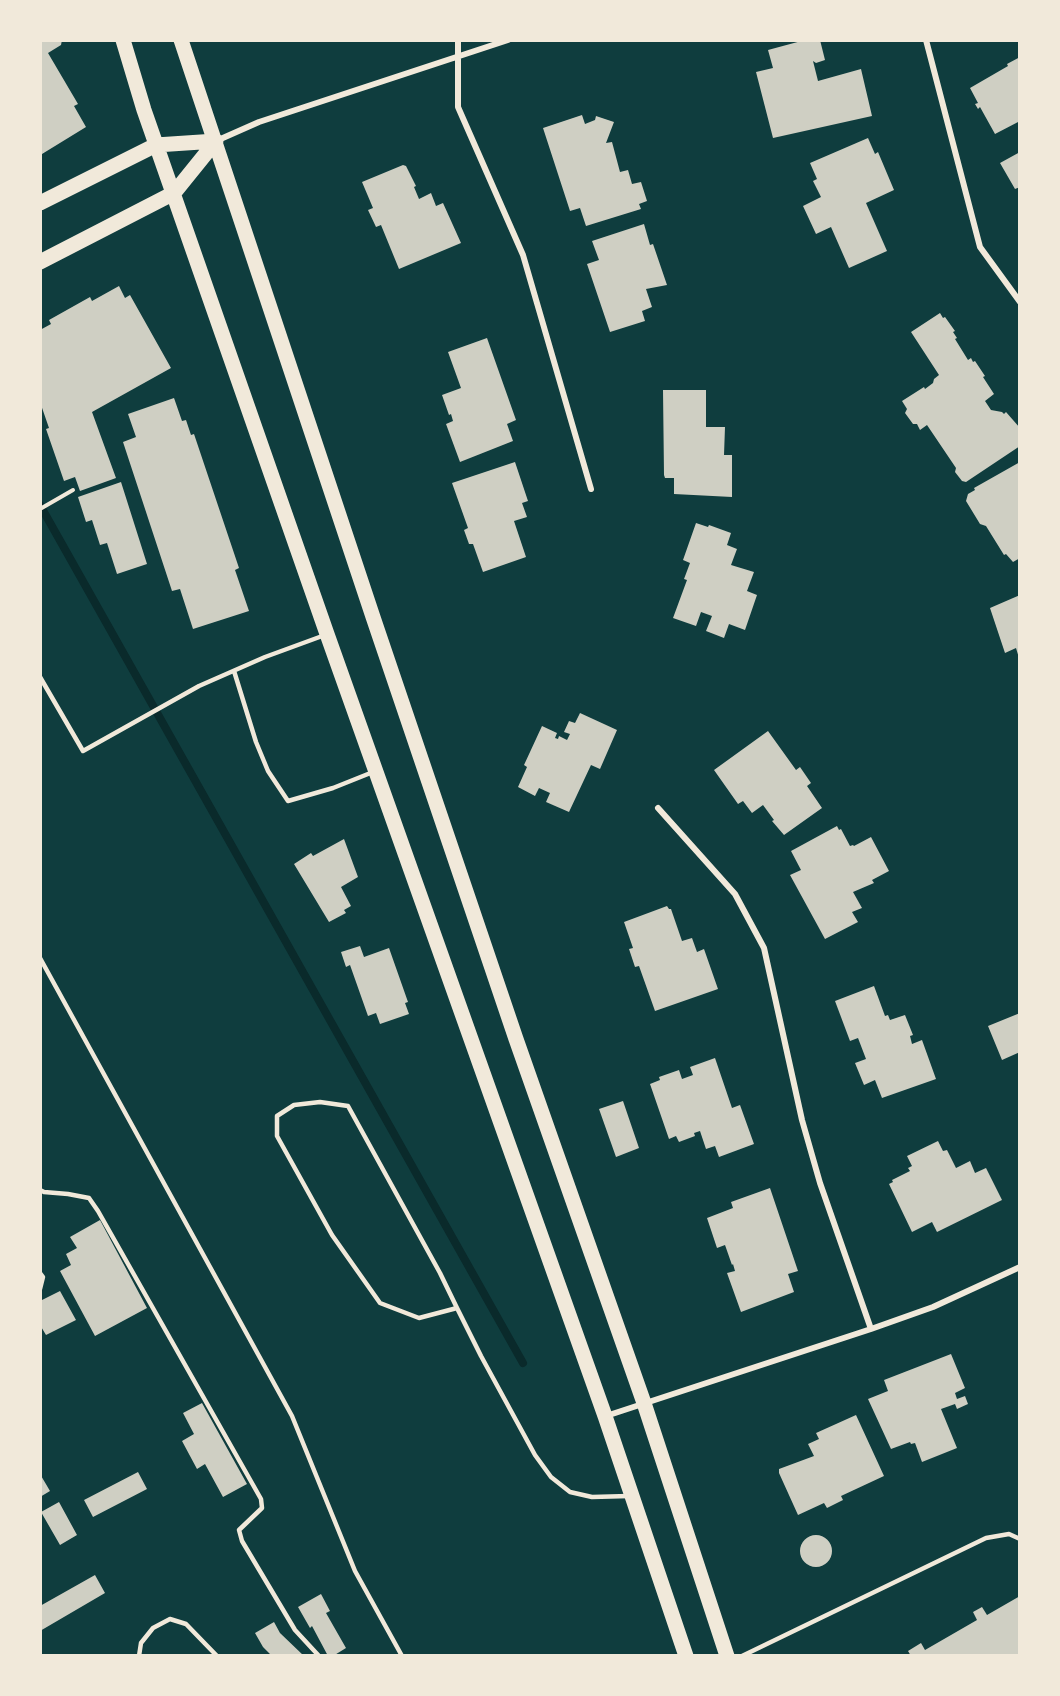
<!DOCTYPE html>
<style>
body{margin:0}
#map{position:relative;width:1060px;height:1696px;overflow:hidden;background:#0f3d3e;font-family:Signika,sans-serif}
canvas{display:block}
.frame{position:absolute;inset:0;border:42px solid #f1e9da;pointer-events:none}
</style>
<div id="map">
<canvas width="1060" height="1696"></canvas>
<div class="frame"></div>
</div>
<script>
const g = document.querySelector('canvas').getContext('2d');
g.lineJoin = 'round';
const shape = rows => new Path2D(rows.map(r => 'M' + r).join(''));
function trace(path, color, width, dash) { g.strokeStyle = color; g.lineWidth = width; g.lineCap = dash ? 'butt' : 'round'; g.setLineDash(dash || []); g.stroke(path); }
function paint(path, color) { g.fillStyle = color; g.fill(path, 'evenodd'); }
const stream = shape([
 [40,505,523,1363]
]);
const building = shape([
 [40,40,62,40,61,45,48,53,78,104,74,106,86,127,42,154,40,152],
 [805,40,820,40,825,60,816,63,813,61,818,81,861,69,872,116,773,138,756,72,773,68,768,50],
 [1020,57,1020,121,995,134,980,107,978,109,975,104,978,103,970,88,1008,66,1007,64],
 [582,115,585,124,595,120,596,116,614,122,606,143,612,142,620,172,628,170,632,184,641,182,647,201,639,204,641,209,586,226,580,208,570,211,543,128],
 [868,138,875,154,878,152,894,190,866,203,887,251,849,268,831,227,816,234,803,206,821,197,813,181,817,179,810,163],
 [1020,152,1020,187,1015,189,1000,163],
 [403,165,406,166,416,186,414,187,419,199,431,193,436,206,443,203,461,243,399,269,381,225,376,227,368,210,373,208,362,182],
 [644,224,650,245,653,244,667,285,646,289,652,307,642,311,645,321,610,332,587,264,599,260,592,241],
 [119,286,125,298,130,295,171,368,92,412,116,478,80,491,75,477,64,481,46,429,49,428,40,402,40,330,51,324,49,320,90,297,92,301],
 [940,313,943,318,945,317,955,331,953,332,957,338,955,339,968,360,971,358,973,362,975,361,985,376,983,377,994,394,985,401,991,410,1002,412,1004,414,1006,412,1020,428,1020,446,966,482,962,481,955,472,956,468,927,425,920,430,917,424,913,424,905,413,907,409,902,401,924,387,925,389,933,383,934,379,939,375,911,332],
 [487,338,516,420,507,424,513,441,460,462,446,424,453,421,451,414,449,415,442,395,461,388,448,352],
 [663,390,706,390,706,427,725,427,724,455,732,455,732,497,674,494,674,478,665,478,664,475],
 [174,398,182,421,186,420,191,435,194,434,239,568,235,570,249,611,193,629,180,589,172,591,123,442,136,437,128,414],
 [515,462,528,501,522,503,527,517,514,521,526,557,483,572,473,544,469,544,464,530,468,528,452,483],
 [1020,462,1020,558,1013,562,1006,554,1004,555,986,526,980,524,966,501,968,494,975,490,974,488],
 [121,482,147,564,117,574,107,543,100,545,92,520,86,522,78,497],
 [696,523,708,527,709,525,731,533,727,545,737,549,731,565,754,572,747,591,757,595,745,630,729,624,724,638,706,631,712,616,701,612,696,626,673,618,687,580,684,579,690,563,683,560],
 [1020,595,1020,658,1019,658,1016,648,1005,653,990,608],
 [580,713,617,730,600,769,591,765,569,812,546,802,550,793,539,788,535,796,518,787,527,767,524,765,542,726,557,733,555,738,558,739,559,736,567,740,570,734,564,732,569,721,575,723],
 [768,731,796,770,800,767,811,783,807,786,822,808,784,835,772,821,774,820,763,805,752,813,743,801,738,804,714,770],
 [837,826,839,830,841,829,850,846,853,845,854,846,871,837,889,871,872,880,874,883,853,892,862,908,852,912,858,922,825,939,790,875,801,870,791,851],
 [344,839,358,877,341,887,351,906,344,910,346,913,329,922,294,864,311,853,313,856],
 [667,906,669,909,671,909,682,941,692,938,697,952,704,949,718,989,655,1011,639,966,635,967,629,949,633,948,624,922],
 [360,946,364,957,389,948,408,1002,405,1003,409,1014,380,1024,376,1013,368,1016,350,965,346,967,341,952],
 [874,986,885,1016,888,1015,890,1020,905,1015,913,1035,910,1036,912,1044,922,1040,936,1079,882,1098,875,1080,864,1085,855,1063,866,1059,858,1038,850,1041,835,1001],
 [1020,1013,1020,1052,1002,1060,988,1026],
 [715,1058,732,1108,740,1105,754,1144,719,1157,715,1146,706,1149,700,1131,694,1133,695,1136,679,1142,676,1136,669,1139,650,1084,660,1080,659,1077,679,1070,682,1079,693,1075,690,1067],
 [623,1101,639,1148,616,1157,599,1109],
 [938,1141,943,1151,947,1150,956,1168,970,1161,975,1173,986,1168,1002,1200,937,1232,932,1222,912,1232,889,1184,893,1182,892,1180,910,1171,908,1168,912,1166,907,1156],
 [770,1188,798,1271,788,1274,794,1292,741,1312,727,1273,735,1271,733,1264,732,1265,725,1245,717,1248,707,1218,733,1208,731,1202],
 [100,1220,147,1308,95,1336,60,1271,71,1265,66,1254,77,1248,70,1237],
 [60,1291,76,1320,46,1335,40,1325,40,1301],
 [951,1354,965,1388,955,1393,957,1399,965,1396,968,1404,957,1409,955,1404,941,1409,957,1448,922,1462,915,1443,911,1444,910,1442,891,1449,868,1399,888,1391,884,1380],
 [202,1403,247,1484,223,1497,205,1464,197,1469,182,1441,194,1434,183,1413],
 [856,1415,884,1476,841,1496,843,1500,827,1508,824,1503,798,1515,779,1473,779,1469,814,1456,808,1444,819,1439,816,1433],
 [138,1472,147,1489,93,1517,84,1500],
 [40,1474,50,1491,40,1497],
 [59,1502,77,1535,60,1545,41,1512],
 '800 1551a16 16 0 1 1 32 0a16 16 0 1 1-32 0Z',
 [95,1575,105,1593,40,1631,40,1606],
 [321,1594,330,1611,326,1613,346,1648,333,1656,328,1656,312,1626,310,1628,298,1607],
 [1020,1596,1020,1656,911,1656,908,1651,921,1643,925,1650,977,1620,973,1612,982,1607,987,1615],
 [274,1622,280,1633,304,1656,272,1656,263,1647,255,1633]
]);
const path = shape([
 [40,509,73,490]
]);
const service = shape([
 [234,671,256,742,268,771,288,801,333,788,373,772],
 [40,677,83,751,199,686,265,657,325,635],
 [40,958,292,1416,355,1571,402,1656],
 [40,1190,44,1192,68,1194,89,1198,98,1211,261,1499,262,1508,239,1530,242,1541,295,1630,319,1656],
 [40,1273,43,1277,40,1289],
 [457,1308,419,1318,380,1303,332,1235,277,1136,277,1116,294,1105,320,1102,348,1106,440,1273,457,1308,481,1356,535,1455,551,1477,570,1492,592,1497,629,1496],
 [139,1656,141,1643,153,1628,170,1619,186,1624,217,1656],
 [742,1656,986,1538,1009,1534,1020,1539]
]);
const minor = shape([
 [458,40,458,107,523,255,591,489],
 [926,40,980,247,1020,302],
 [216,141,259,122,508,40],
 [658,808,735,894,764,948,802,1120,820,1183,871,1329],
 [606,1416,871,1329,933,1307,1020,1267]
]);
const primary = shape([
 [123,40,144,110,327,634,605,1416,686,1656],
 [181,40,373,617,516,1039,644,1403,727,1656],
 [40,203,156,145,216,141],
 [40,262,174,193,216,141]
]);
trace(stream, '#0a2a2b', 8);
paint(building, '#cfcfc3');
trace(path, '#f1e9da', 4);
trace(service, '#f1e9da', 4.5);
trace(minor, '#f1e9da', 6);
trace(primary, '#f1e9da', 15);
</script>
